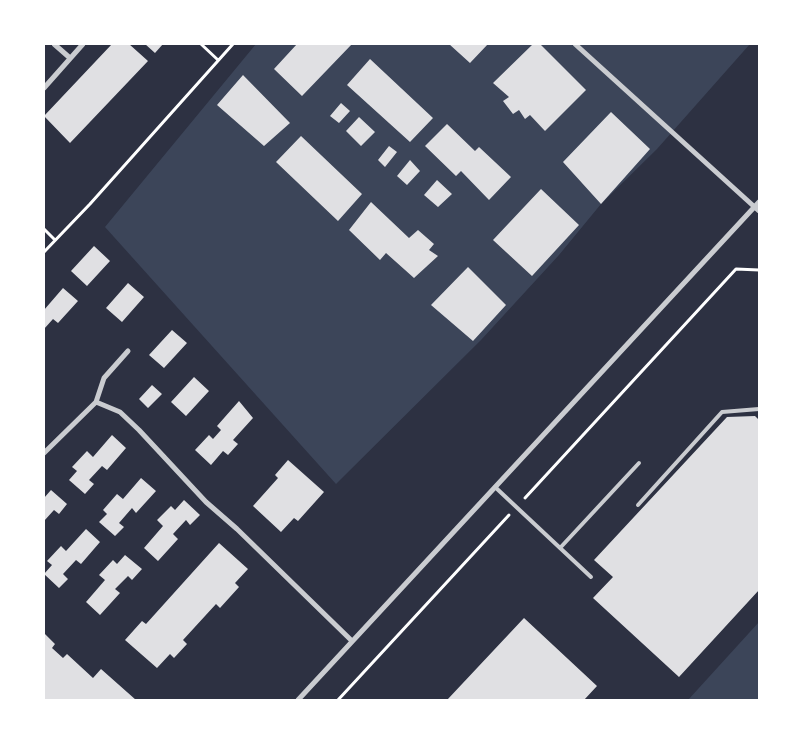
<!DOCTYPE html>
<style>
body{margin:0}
#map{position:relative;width:803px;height:744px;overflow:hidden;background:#2d3142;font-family:"Crimson Pro",serif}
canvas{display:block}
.frame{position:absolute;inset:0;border:45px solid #fff;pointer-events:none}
</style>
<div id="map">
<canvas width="803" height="744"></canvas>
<div class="frame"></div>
</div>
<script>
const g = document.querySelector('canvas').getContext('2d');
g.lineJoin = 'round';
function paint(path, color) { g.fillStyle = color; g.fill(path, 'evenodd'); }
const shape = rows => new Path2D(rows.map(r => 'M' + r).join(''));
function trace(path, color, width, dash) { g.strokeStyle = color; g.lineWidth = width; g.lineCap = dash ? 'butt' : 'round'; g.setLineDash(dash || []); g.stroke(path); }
const green = shape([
 [256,44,750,44,657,149,601,204,559,255,481,340,336,484,105,227],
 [759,622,759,700,688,700]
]);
const building = shape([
 [112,44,129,44,148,61,70,143,44,116],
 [145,44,163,44,155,53],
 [297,44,352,44,302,96,274,69],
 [449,44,488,44,470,63],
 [533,44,540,44,586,90,545,131,530,115,525,119,519,110,513,114,503,101,509,97,493,83],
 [370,59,433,118,410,142,347,85],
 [243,75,290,123,264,146,217,105],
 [341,103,350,111,339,123,330,116],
 [611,112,650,149,601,204,563,162],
 [359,117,375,132,361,146,346,131],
 [447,124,475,151,479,147,511,177,489,200,461,171,456,176,425,146],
 [301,136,362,194,338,221,276,162],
 [389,146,397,152,385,167,378,160],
 [410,160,420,171,407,185,397,176],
 [437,180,452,194,438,207,424,195],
 [541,189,579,225,532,276,493,240],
 [371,202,409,238,418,230,434,244,429,250,438,256,414,278,386,253,380,260,349,230],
 [94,246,110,261,87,286,71,271],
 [468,267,506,305,473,341,431,305],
 [128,283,144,297,122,322,106,308],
 [63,288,78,301,58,323,53,319,44,329,44,310],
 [172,330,187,343,164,368,149,355],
 [194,377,209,391,186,416,171,402],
 [152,385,162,394,148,408,139,399],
 [239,401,253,418,233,440,238,444,228,455,223,451,211,465,195,450,209,435,213,439,221,430,217,426],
 [755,416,759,420,759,590,679,677,593,598,613,577,594,560,727,417],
 [112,435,126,448,107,470,102,466,89,480,94,484,85,494,69,480,77,471,72,467,87,451,93,457],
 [288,460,324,492,298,521,294,518,281,532,253,506,278,478,275,475],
 [141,478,156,491,136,513,132,508,119,523,124,527,115,536,99,522,107,514,103,510,117,494,123,499],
 [51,490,67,504,59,514,54,510,44,521,44,498],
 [184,500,200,515,190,525,186,520,173,534,178,539,158,561,144,548,163,526,157,520,171,506,175,510],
 [86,529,100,542,81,564,76,560,63,574,68,579,59,588,44,574,52,565,47,561,61,546,66,551],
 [219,543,248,569,235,583,239,587,220,608,216,604,183,640,187,644,174,658,170,654,157,668,125,640,142,621,146,624],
 [125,555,142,569,132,580,128,576,115,589,120,593,100,615,86,602,105,580,99,575,113,560,117,564],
 [524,618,597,686,584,700,447,700],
 [44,633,55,644,52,648,63,658,67,654,93,678,101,669,136,700,44,700]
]);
const path = shape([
 [201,44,218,60],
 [44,229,55,240],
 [44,252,90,204,233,44],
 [525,498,736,269,759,270],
 [338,700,509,515]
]);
const service = shape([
 [495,487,591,577],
 [638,505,722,412,759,409],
 [560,548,639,463]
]);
const minor = shape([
 [54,44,70,58],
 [575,44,759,211],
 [44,88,83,44],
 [96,402,104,378,128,351],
 [44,453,96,402,120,412,139,430,206,502,237,529,352,641],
 [298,700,759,202]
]);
paint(green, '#3c4559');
paint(building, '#e0e0e3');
trace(path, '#fff', 3);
trace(service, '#caccd0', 4);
trace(minor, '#caccd0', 5);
</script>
